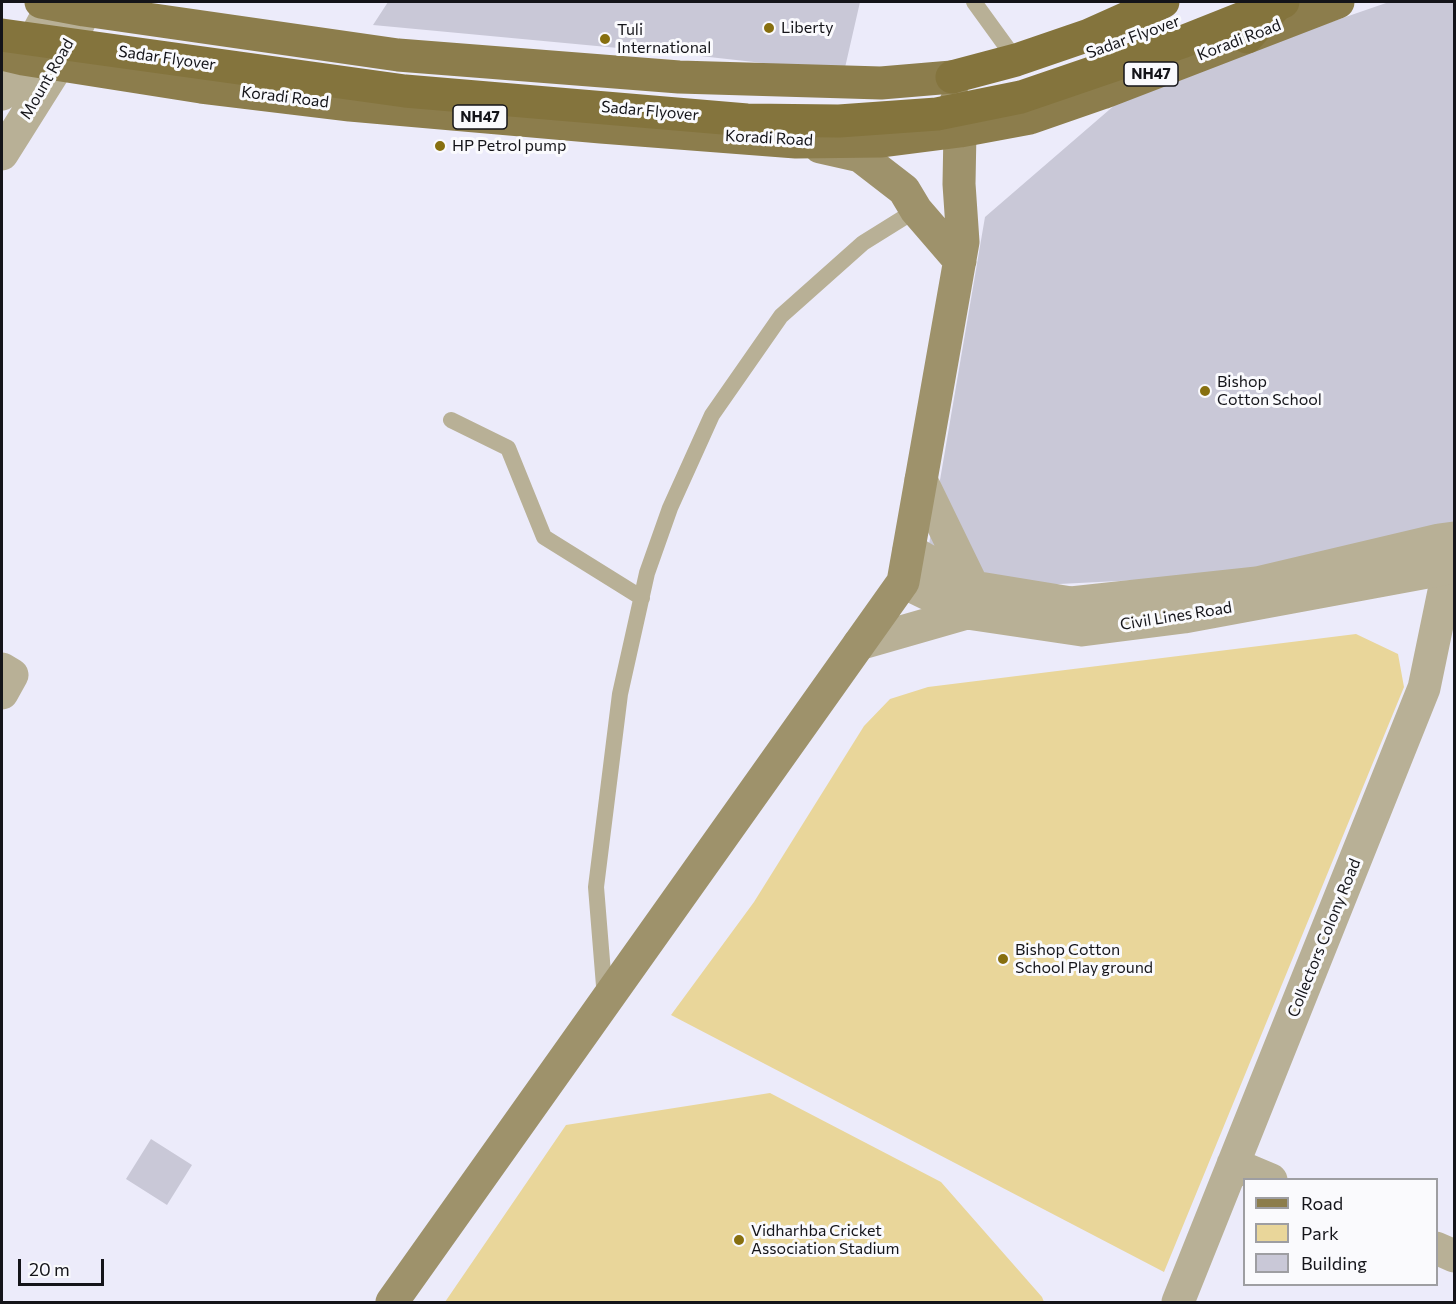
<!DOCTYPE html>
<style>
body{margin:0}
#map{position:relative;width:1456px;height:1304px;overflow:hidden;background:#ecebfa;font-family:Commissioner,sans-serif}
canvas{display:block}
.frame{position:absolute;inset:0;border:3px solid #141419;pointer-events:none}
.legend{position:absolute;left:1243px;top:1178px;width:195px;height:108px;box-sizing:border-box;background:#fafafd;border:2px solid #9e9ea2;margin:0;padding:8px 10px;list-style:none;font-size:18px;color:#141419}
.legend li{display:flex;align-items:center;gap:12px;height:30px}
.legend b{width:30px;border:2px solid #9e9ea2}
.scale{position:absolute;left:18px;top:1259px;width:86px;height:27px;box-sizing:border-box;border:3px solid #141419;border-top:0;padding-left:8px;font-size:18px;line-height:21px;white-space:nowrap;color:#141419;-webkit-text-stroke:4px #fafafd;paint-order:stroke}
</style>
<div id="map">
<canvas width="1456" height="1304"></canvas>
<div class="frame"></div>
<ul class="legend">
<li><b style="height:8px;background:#8c7d4c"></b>Road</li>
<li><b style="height:16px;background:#e9d69a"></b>Park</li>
<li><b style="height:16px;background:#c9c8d7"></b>Building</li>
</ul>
<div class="scale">20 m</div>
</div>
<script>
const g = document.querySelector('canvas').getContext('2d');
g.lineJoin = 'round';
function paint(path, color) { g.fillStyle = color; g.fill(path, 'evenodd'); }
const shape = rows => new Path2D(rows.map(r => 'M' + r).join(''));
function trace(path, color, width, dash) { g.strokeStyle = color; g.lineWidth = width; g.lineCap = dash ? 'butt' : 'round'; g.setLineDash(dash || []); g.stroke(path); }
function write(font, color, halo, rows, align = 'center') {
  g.font = font + ' Commissioner,sans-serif'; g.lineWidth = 6; g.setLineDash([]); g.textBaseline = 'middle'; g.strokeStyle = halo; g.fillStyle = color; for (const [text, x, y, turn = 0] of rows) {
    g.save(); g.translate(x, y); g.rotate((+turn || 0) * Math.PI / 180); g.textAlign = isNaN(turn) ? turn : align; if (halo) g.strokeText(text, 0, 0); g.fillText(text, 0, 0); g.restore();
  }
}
const green = shape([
 [1356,634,1398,654,1404,687,1164,1272,671,1015,754,902,864,726,890,699,928,687],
 [770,1093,941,1182,1042,1297,1044,1302,445,1302,566,1125]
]);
const building = shape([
 [388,2,860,2,844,72,682,54,373,25],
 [1389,2,1454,2,1454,564,921,591,985,217,1131,91],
 [151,1139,192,1165,167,1205,126,1179]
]);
const service = shape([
 [974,2,1016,60],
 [451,420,508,448,544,537,642,598],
 [605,998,596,887,620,694,647,573,670,508,712,415,781,316,863,243,916,210]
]);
const minor = shape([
 [2,669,12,675,2,693],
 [1233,1164,1271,1180],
 [1436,1248,1454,1256],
 [1178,1302,1424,688,1449,567]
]);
const tertiary = shape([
 [2,94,33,42,54,2],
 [2,154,58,65,89,2],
 [921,480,973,587],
 [909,550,973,587,1071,603,1257,583,1439,540,1454,538],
 [903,582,967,613,1082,630,1184,617,1454,567],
 [859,644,967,613]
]);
const secondary = shape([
 [820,147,860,156,904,190,916,210,960,261],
 [392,1302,903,582,963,242,959,184,960,131,956,102]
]);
const primary = shape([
 [41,2,84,10,398,55,679,77,881,83,952,77],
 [2,54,23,59,201,87,350,105,601,127,796,142,882,141,960,131,1030,118,1102,93,1338,2]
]);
const trunk = shape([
 [1247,37,1279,2],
 [952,77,1016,60,1089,35,1163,2]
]);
const trunkBridge = shape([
 [2,35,405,91,747,120,839,121,937,114,1021,97,1182,42,1283,2]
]);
const markers = [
 [769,28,6,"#876f0f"],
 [605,39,6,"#876f0f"],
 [440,146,6,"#876f0f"],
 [1205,391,6,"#876f0f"],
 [1003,959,6,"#876f0f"],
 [739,1240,6,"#876f0f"]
];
const shields = [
 [1151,74,54],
 [480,117,54]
];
const shieldNames = [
 ["NH47",1151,74],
 ["NH47",480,117]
];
const poiNames = [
 ["Liberty",781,28],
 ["Tuli",617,30],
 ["International",617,48],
 ["HP Petrol pump",452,146],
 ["Bishop",1217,382],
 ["Cotton School",1217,400],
 ["Bishop Cotton",1015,950],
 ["School Play ground",1015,968],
 ["Vidharhba Cricket",751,1231],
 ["Association Stadium",751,1249]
];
const streetNames = [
 ["Sadar Flyover",1133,37,-20],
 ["Koradi Road",1239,40,-21],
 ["Sadar Flyover",167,58,8],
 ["Mount Road",47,79,-60],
 ["Koradi Road",285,97,7],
 ["Sadar Flyover",650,111,5],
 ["Koradi Road",769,138,3],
 ["Civil Lines Road",1176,616,-9],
 ["Collectors Colony Road",1324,938,-68]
];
paint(green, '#e9d69a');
paint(building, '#c9c8d7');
trace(service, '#b8b096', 16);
trace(minor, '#b8b096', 33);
trace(tertiary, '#b8b096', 33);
trace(secondary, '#9e926b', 33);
trace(primary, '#8c7d4c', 33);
trace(trunk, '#84743d', 33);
trace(trunkBridge, '#84743d', 33);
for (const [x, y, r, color] of markers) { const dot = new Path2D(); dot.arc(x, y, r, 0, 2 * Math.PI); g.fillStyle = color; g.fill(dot); trace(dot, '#fafafd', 2); }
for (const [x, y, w] of shields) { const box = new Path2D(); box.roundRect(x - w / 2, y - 12, w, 24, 4.5); g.fillStyle = '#fafafd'; g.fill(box); trace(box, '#141419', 1.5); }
write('bold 15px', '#141419', null, shieldNames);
write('16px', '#141419', '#fafafd', poiNames, 'left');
write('16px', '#141419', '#fafafd', streetNames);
</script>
